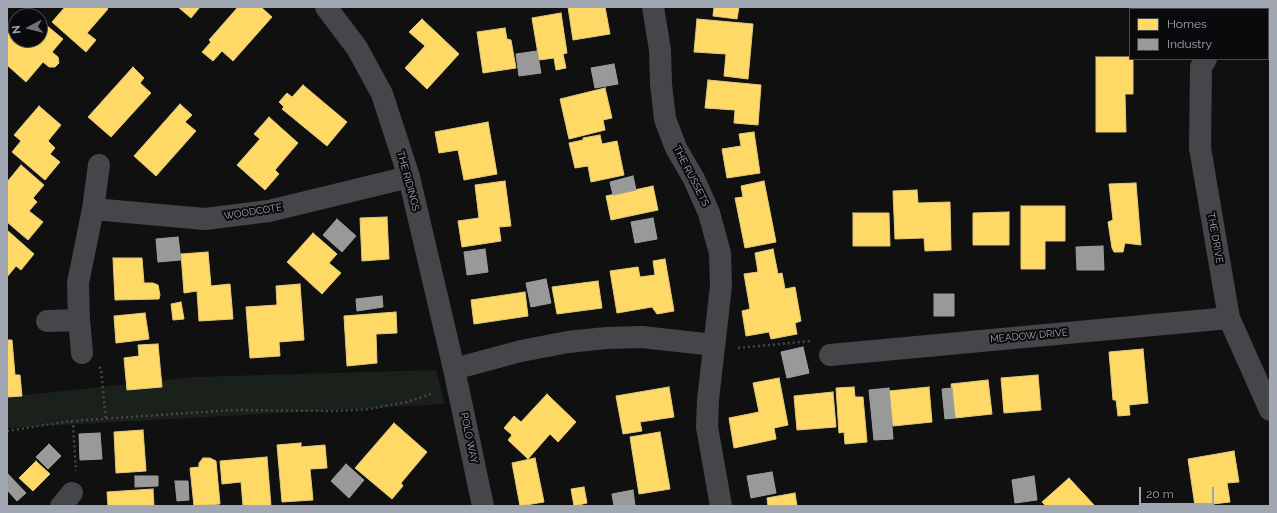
<!DOCTYPE html>
<style>
body{margin:0}
#map{position:relative;width:1277px;height:513px;overflow:hidden;background:#101010;font-family:Raleway,sans-serif}
canvas{display:block}
.frame{position:absolute;inset:0;border:8px solid #a0a7b2;pointer-events:none}
.legend{position:absolute;left:1129px;top:8px;width:140px;height:52px;box-sizing:border-box;background:#0a0a0c;border:1px solid #46494e;margin:0;padding:5px 7px;list-style:none;font-size:12px;color:#a0a7b2}
.legend li{display:flex;align-items:center;gap:8px;height:20px}
.legend b{width:20px;border:1px solid #46494e}
.north{position:absolute;left:8px;top:8px;width:40px;height:40px;box-sizing:border-box;background:#0a0a0c;border:1px solid #46494e;border-radius:50%;rotate:263deg;font-size:11px;font-weight:700;line-height:16px;text-align:center;color:#a0a7b2}
.north::after{content:'';display:block;margin:auto;width:14px;height:18px;background:#6e7279;clip-path:polygon(50% 0,100% 100%,50% 72%,0 100%)}
.scale{position:absolute;left:1139px;top:487px;width:75px;height:18px;box-sizing:border-box;border:2px solid #a0a7b2;border-top:0;padding-left:5px;font-size:12px;line-height:14px;white-space:nowrap;color:#a0a7b2;-webkit-text-stroke:3px #0a0a0c;paint-order:stroke}
</style>
<div id="map">
<canvas width="1277" height="513"></canvas>
<div class="frame"></div>
<ul class="legend">
<li><b style="height:11px;background:#ffd966"></b>Homes</li>
<li><b style="height:11px;background:#999"></b>Industry</li>
</ul>
<div class="north">N</div>
<div class="scale">20 m</div>
</div>
<script>
const g = document.querySelector('canvas').getContext('2d');
g.lineJoin = 'round';
function paint(path, color) { g.fillStyle = color; g.fill(path, 'evenodd'); }
const shape = rows => new Path2D(rows.map(r => 'M' + r).join(''));
function trace(path, color, width, dash) { g.strokeStyle = color; g.lineWidth = width; g.lineCap = dash ? 'butt' : 'round'; g.setLineDash(dash || []); g.stroke(path); }
function write(font, color, halo, rows, align = 'center') {
  g.font = font + ' Raleway,sans-serif'; g.lineWidth = 4; g.setLineDash([]); g.textBaseline = 'middle'; g.strokeStyle = halo; g.fillStyle = color; for (const [text, x, y, turn = 0] of rows) {
    g.save(); g.translate(x, y); g.rotate((+turn || 0) * Math.PI / 180); g.textAlign = isNaN(turn) ? turn : align; if (halo) g.strokeText(text, 0, 0); g.fillText(text, 0, 0); g.restore();
  }
}
const green = shape([
 [436,370,445,404,7,428,7,397,194,377]
]);
const homes = shape([
 [65,7,106,7,108,9,87,33,96,40,86,52,52,22,65,7],
 [178,7,200,7,191,18,178,7],
 [238,7,261,7,272,17,233,61,222,51,213,61,202,52,211,42,209,40,238,7],
 [568,7,605,7,610,34,573,40,568,7],
 [714,7,739,7,737,19,713,16,714,7],
 [561,13,567,53,563,54,566,68,556,70,554,58,539,60,532,18,561,13],
 [422,19,459,54,427,89,405,68,425,46,409,32,422,19],
 [697,19,753,24,748,79,724,76,726,54,694,52,697,19],
 [40,20,63,39,52,52,58,57,59,63,55,67,49,67,43,62,26,82,7,65,7,32,20,43,23,40,40,40,40,20],
 [505,28,507,39,511,40,516,68,483,73,477,32,505,28],
 [1096,57,1130,57,1130,59,1133,59,1133,94,1125,94,1126,132,1096,132,1096,57],
 [133,67,144,78,140,83,151,93,111,137,88,117,133,67],
 [708,80,761,85,758,125,734,123,735,110,705,108,708,80],
 [303,85,347,122,327,146,282,109,284,107,279,102,287,93,292,97,303,85],
 [605,88,612,118,603,120,605,130,569,139,560,99,605,88],
 [180,104,192,115,185,122,196,131,156,176,134,156,180,104],
 [39,106,61,125,48,141,55,148,50,154,60,162,45,180,12,152,21,141,14,135,39,106],
 [269,117,298,143,275,170,279,174,265,190,237,165,260,139,254,134,269,117],
 [488,122,497,174,464,180,458,150,439,153,435,132,488,122],
 [754,132,760,173,727,178,722,149,741,146,739,134,754,132],
 [600,135,602,144,617,141,624,175,591,182,588,166,575,168,569,143,583,140,583,138,600,135],
 [21,165,44,185,33,198,37,202,29,211,43,222,28,240,7,222,7,182,21,165],
 [505,181,511,226,499,227,501,241,462,247,458,221,479,218,475,185,505,181],
 [764,181,776,242,745,248,735,198,743,197,741,186,764,181],
 [1136,183,1141,245,1125,243,1123,252,1114,252,1112,248,1108,222,1113,220,1109,184,1136,183],
 [653,186,658,210,611,220,606,196,653,186],
 [917,190,918,203,950,202,951,250,925,251,924,238,895,239,893,191,917,190],
 [1021,206,1065,206,1065,241,1045,241,1045,269,1021,269,1021,206],
 [1009,212,1009,245,973,245,973,213,1009,212],
 [853,213,889,213,890,246,853,246,853,213],
 [387,217,389,259,362,261,360,218,387,217],
 [7,230,34,254,21,270,16,266,7,277,7,230],
 [313,233,337,254,329,263,341,273,322,294,287,262,313,233],
 [773,249,778,274,782,273,785,289,795,287,801,321,795,323,797,334,771,339,769,332,746,336,742,311,750,309,744,274,758,272,755,253,773,249],
 [208,252,211,286,230,284,233,319,199,321,197,291,184,293,181,254,208,252],
 [113,258,142,258,144,283,153,283,158,285,160,295,159,299,115,300,113,258],
 [665,259,674,311,657,314,652,307,617,313,610,271,638,267,640,277,655,275,653,261,665,259],
 [598,281,602,308,557,314,552,287,598,281],
 [300,284,304,340,279,342,280,356,250,358,246,307,277,305,276,286,300,284],
 [525,292,528,316,474,324,471,300,525,292],
 [181,302,184,319,173,320,171,304,181,302],
 [396,312,397,333,376,334,377,363,347,366,344,316,396,312],
 [145,313,149,339,116,343,114,316,145,313],
 [7,340,12,340,15,375,20,375,22,396,7,397,7,340],
 [158,344,162,387,127,390,124,358,139,356,138,345,158,344],
 [1143,349,1148,403,1129,405,1130,415,1118,416,1116,400,1113,400,1109,352,1143,349],
 [1038,375,1041,410,1004,413,1001,378,1038,375],
 [779,378,788,425,774,428,776,439,734,448,729,418,759,412,753,383,779,378],
 [988,380,992,414,955,418,951,384,988,380],
 [669,387,674,417,640,422,642,431,623,434,616,396,669,387],
 [854,387,855,397,863,397,867,442,845,444,844,432,839,433,836,388,854,387],
 [929,387,932,422,893,426,889,391,929,387],
 [833,392,836,427,797,430,794,396,833,392],
 [547,394,576,422,558,442,550,434,528,459,508,440,512,435,504,428,514,416,521,422,547,394],
 [394,423,427,452,401,483,403,486,392,499,355,468,394,423],
 [143,430,146,471,116,473,114,432,143,430],
 [660,432,670,489,639,494,630,437,660,432],
 [301,443,301,447,325,445,327,468,310,469,313,500,282,502,277,445,301,443],
 [1234,451,1239,482,1227,483,1230,502,1195,506,1188,459,1234,451],
 [267,457,271,506,243,506,241,482,222,484,220,461,267,457],
 [203,458,210,458,216,461,220,504,194,506,190,468,199,467,199,463,203,458],
 [535,458,544,502,520,506,512,463,535,458],
 [36,461,50,474,33,491,19,478,36,461],
 [1069,478,1095,506,1046,506,1042,502,1069,478],
 [584,487,587,503,574,506,571,489,584,487],
 [153,489,154,506,108,506,107,492,153,489],
 [795,493,797,506,768,506,767,498,795,493]
]);
const industry = shape([
 [537,51,541,73,519,76,516,54,537,51],
 [614,64,618,84,595,88,591,68,614,64],
 [633,176,636,190,613,195,610,182,633,176],
 [653,218,657,239,635,243,631,222,653,218],
 [337,219,356,236,342,252,323,235,337,219],
 [178,237,181,260,158,262,156,239,178,237],
 [1103,246,1104,270,1077,270,1076,247,1103,246],
 [485,249,488,272,467,275,464,252,485,249],
 [546,279,551,303,531,307,526,283,546,279],
 [934,294,954,294,954,316,934,316,934,294],
 [382,296,383,307,357,311,356,299,382,296],
 [803,347,809,373,787,378,781,352,803,347],
 [889,388,893,439,874,440,869,390,889,388],
 [952,388,955,418,945,419,942,389,952,388],
 [100,433,102,459,80,460,79,434,100,433],
 [49,444,61,456,48,469,36,457,49,444],
 [346,464,364,480,349,498,331,481,346,464],
 [772,472,776,493,751,498,747,476,772,472],
 [7,473,26,493,17,501,7,490,7,473],
 [135,476,158,476,158,486,135,487,135,476],
 [1034,476,1037,500,1015,503,1012,480,1034,476],
 [175,481,188,481,189,500,177,501,175,481],
 [633,490,635,506,614,506,612,494,633,490]
]);
const path = shape([
 [738,348,811,341],
 [99,367,101,369,106,420],
 [71,421,73,424,76,471],
 [7,431,71,421,232,410,336,411,369,409,407,402,434,393]
]);
const minor = shape([
 [326,7,357,48,382,94,409,177,454,369,483,506],
 [653,7,660,50,661,84,665,119,676,148,694,179,709,213,720,253,721,286,708,400,707,427,721,506],
 [1262,9,1266,7],
 [1206,59,1201,67,1200,148,1229,318,1270,410],
 [93,209,205,219,269,211,409,177],
 [47,321,79,320],
 [82,353,79,320,78,283,93,209,99,165],
 [830,355,1229,318],
 [454,369,521,351,568,342,606,338,642,337,714,345],
 [61,506,72,493]
]);
const streetNames = [
 ["THE RUSSETS",691,176,63],
 ["THE RIDINGS",408,181,75],
 ["WOODCOTE",253,212,-9],
 ["THE DRIVE",1215,238,80],
 ["MEADOW DRIVE",1029,336,-5],
 ["POLO WAY",469,438,78]
];
paint(green, '#1a201a');
paint(homes, '#ffd966');
trace(homes, '#e2ca7d', 1);
paint(industry, '#999');
trace(industry, '#9b9da0', 1);
trace(path, '#46474b', 2.5, [2, 3]);
trace(minor, '#444649', 22);
write('10px', '#a0a7b2', '#0a0a0c', streetNames);
</script>
